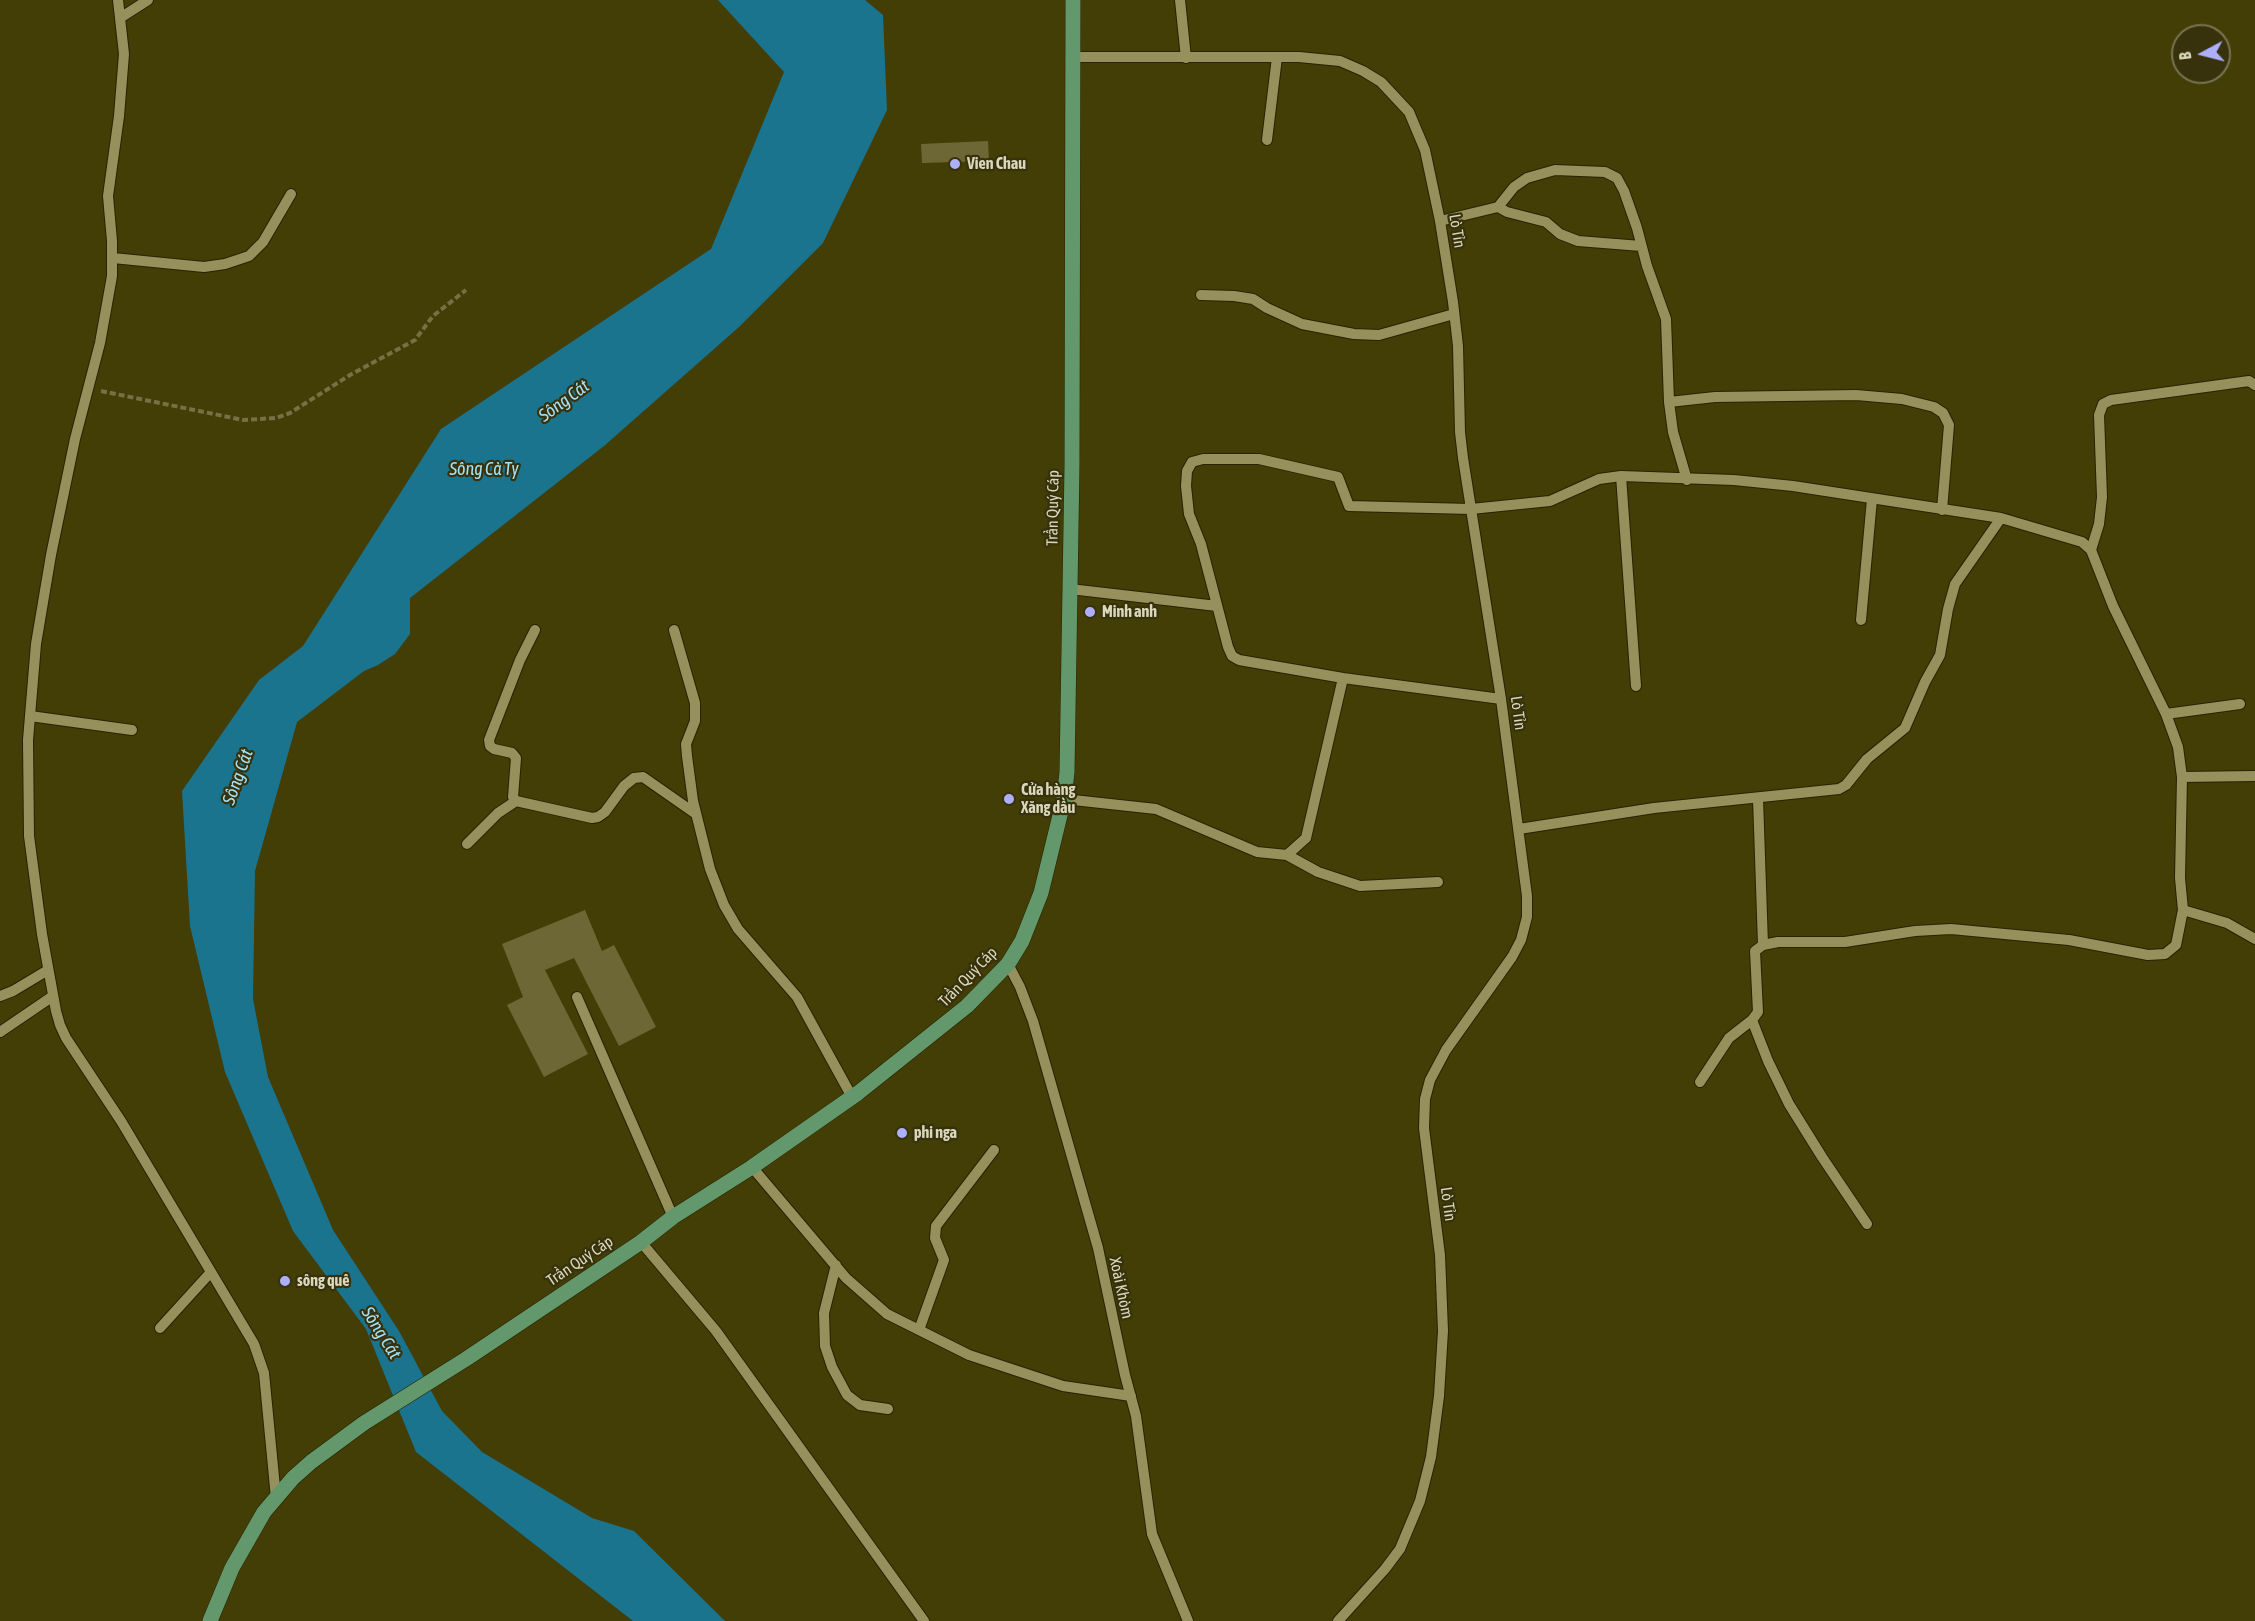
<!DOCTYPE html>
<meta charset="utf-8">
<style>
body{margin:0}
#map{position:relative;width:2255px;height:1621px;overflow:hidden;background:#433d06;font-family:"Asap Condensed",sans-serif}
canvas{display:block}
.north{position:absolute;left:2171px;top:24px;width:60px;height:60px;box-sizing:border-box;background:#37320c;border:2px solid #787453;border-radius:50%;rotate:263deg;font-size:16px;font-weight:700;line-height:24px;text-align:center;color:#dad7bd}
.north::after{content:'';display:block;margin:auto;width:21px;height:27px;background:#adaffb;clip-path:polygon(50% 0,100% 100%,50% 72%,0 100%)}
</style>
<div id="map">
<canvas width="2255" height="1621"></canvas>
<div class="north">B</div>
</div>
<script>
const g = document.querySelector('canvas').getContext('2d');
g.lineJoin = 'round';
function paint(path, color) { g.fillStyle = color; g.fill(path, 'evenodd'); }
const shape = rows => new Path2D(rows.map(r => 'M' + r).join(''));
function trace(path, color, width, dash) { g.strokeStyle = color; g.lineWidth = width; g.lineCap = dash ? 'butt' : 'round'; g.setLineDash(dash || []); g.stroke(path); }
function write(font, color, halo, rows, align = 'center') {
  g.font = font + ' "Asap Condensed",sans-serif'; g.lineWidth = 4.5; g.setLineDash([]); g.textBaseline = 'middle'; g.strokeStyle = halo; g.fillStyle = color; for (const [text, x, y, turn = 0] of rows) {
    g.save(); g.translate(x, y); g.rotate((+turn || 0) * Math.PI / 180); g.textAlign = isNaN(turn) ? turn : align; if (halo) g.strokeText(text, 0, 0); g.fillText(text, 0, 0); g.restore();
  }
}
const water = shape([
 [718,0,865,0,883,15,887,110,823,243,739,327,604,446,410,598,410,634,395,654,378,665,364,671,297,722,255,871,253,999,268,1077,333,1230,399,1331,442,1411,482,1452,592,1518,634,1531,725,1621,633,1621,416,1452,366,1329,293,1231,225,1072,190,926,182,791,259,680,303,646,441,429,711,249,784,72]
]);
const building = shape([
 [988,141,989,161,922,163,921,144],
 [585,910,602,951,614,945,656,1027,619,1046,574,958,545,970,588,1054,544,1077,507,1005,523,997,502,944]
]);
const path = shape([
 [101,391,243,420,276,418,290,413,350,375,415,340,433,316,466,290]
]);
const minor = shape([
 [118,0,124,54,119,116,108,196,112,241,112,276,100,343,75,439,51,555,36,644,28,740,29,836,42,934,56,1011,60,1025,66,1038,121,1121,254,1344,264,1373,276,1498],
 [1180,0,1186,58],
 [120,18,148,0],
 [1073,57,1299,57,1340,61,1363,71,1381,82,1409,112,1425,150,1440,221,1453,302,1458,346,1460,432,1463,458,1501,699,1527,896,1527,917,1521,940,1512,957,1446,1050,1430,1080,1425,1099,1424,1128,1440,1255,1443,1331,1439,1396,1431,1457,1420,1501,1400,1549,1385,1569,1338,1621],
 [1267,140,1277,57],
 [1498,207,1507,212,1546,222,1560,234,1578,241,1641,246],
 [1440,221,1498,207,1514,187,1527,178,1555,170,1605,172,1617,178,1624,191,1637,228,1647,266,1666,319,1669,402,1673,432,1687,480],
 [113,258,204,267,225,264,249,256,263,242,291,194],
 [1201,295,1234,296,1253,299,1267,308,1302,324,1354,334,1379,335,1454,314],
 [1669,402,1715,397,1856,395,1902,399,1934,407,1943,413,1949,425,1942,510],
 [1621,476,1636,686],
 [2091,550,2099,524,2102,497,2099,415,2103,404,2111,400,2249,381,2255,385],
 [1070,589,1217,606],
 [1861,620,1872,499],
 [535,630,520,660,489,740,490,746,494,749,512,753,516,758,513,797,516,801,592,818,598,817,605,812,624,786,634,778,643,777,696,814],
 [674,630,695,703,695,721,686,744,687,756,693,801,710,869,724,905,738,929,797,997,852,1097],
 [1501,699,1343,678,1239,660,1232,656,1228,647,1201,544,1189,514,1186,486,1187,471,1192,462,1203,459,1259,459,1338,477,1349,506,1471,509,1550,501,1599,479,1621,476,1734,480,1793,486,2001,518,2082,542,2091,550,2113,606,2166,714,2178,747,2182,777,2180,878,2183,910,2176,945,2165,954,2148,955,2069,940,1951,929,1915,931,1845,942,1778,942,1763,945,1755,951,1758,1012,1752,1020,1729,1038,1700,1082],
 [2166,714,2240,704],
 [30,716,132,730],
 [2182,777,2255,776],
 [1758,798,1763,945],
 [1064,799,1156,809,1257,852,1287,855,1306,838,1343,678],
 [1519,829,1654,808,1839,789,1846,785,1867,759,1905,728,1925,682,1940,655,1948,609,1955,584,2001,518],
 [467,844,498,813,516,801],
 [1287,855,1318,872,1360,886,1438,882],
 [2183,910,2227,923,2255,939],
 [1008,964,1020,987,1033,1021,1098,1248,1125,1375,1136,1416,1152,1534,1188,1621],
 [0,996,13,991,48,970],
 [577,997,673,1217],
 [1752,1020,1768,1061,1789,1104,1822,1157,1867,1224],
 [0,1032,53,996],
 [752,1167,846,1278,887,1314,969,1355,1063,1386,1131,1396],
 [641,1242,716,1331,924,1621],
 [836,1265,824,1313,825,1346,832,1367,847,1395,860,1405,888,1409],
 [160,1328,211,1272],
 [919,1330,944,1260,935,1238,936,1226,994,1150]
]);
const major = shape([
 [210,1621,232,1568,264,1512,293,1478,311,1462,364,1423,466,1359,641,1242,673,1217,752,1167,858,1093,967,1006,1008,964,1022,941,1041,893,1064,799,1067,772,1072,466,1073,0]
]);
const markers = [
 [955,164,6,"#adaffb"],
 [1090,612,6,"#adaffb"],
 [1009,799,6,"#adaffb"],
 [902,1133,6,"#adaffb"],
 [285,1281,6,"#adaffb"]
];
const poiNames = [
 ["Vien Chau",967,164],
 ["Minh anh",1102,612],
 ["Cửa hàng",1021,790],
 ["Xăng dầu",1021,808],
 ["phi nga",914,1133],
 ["sông quê",297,1281]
];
const streetNames = [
 ["Lò Tỉn",1457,231,81],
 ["Trần Quý Cáp",1053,508,-89],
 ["Lò Tỉn",1518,713,82],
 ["Trần Quý Cáp",968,977,-46],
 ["Lò Tỉn",1448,1204,82],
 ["Trần Quý Cáp",580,1261,-34],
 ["Xoài Khòm",1121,1288,78]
];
const waterNames = [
 ["Sông Cát",564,401,-36],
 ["Sông Cà Ty",484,469],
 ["Sông Cát",238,777,-70],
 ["Sông Cát",381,1333,58]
];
paint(water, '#1b748e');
paint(building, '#6d6735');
trace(minor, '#282300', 12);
trace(major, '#282300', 16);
trace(path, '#767144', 4, [6, 3]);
trace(minor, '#96905d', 10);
trace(major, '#62986c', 15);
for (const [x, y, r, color] of markers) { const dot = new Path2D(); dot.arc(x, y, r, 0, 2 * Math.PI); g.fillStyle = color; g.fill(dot); trace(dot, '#37320c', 2); }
write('bold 16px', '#dad7bd', '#37320c', poiNames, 'left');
write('16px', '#dad7bd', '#37320c', streetNames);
write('italic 18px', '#a4e3fa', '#37320c', waterNames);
</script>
